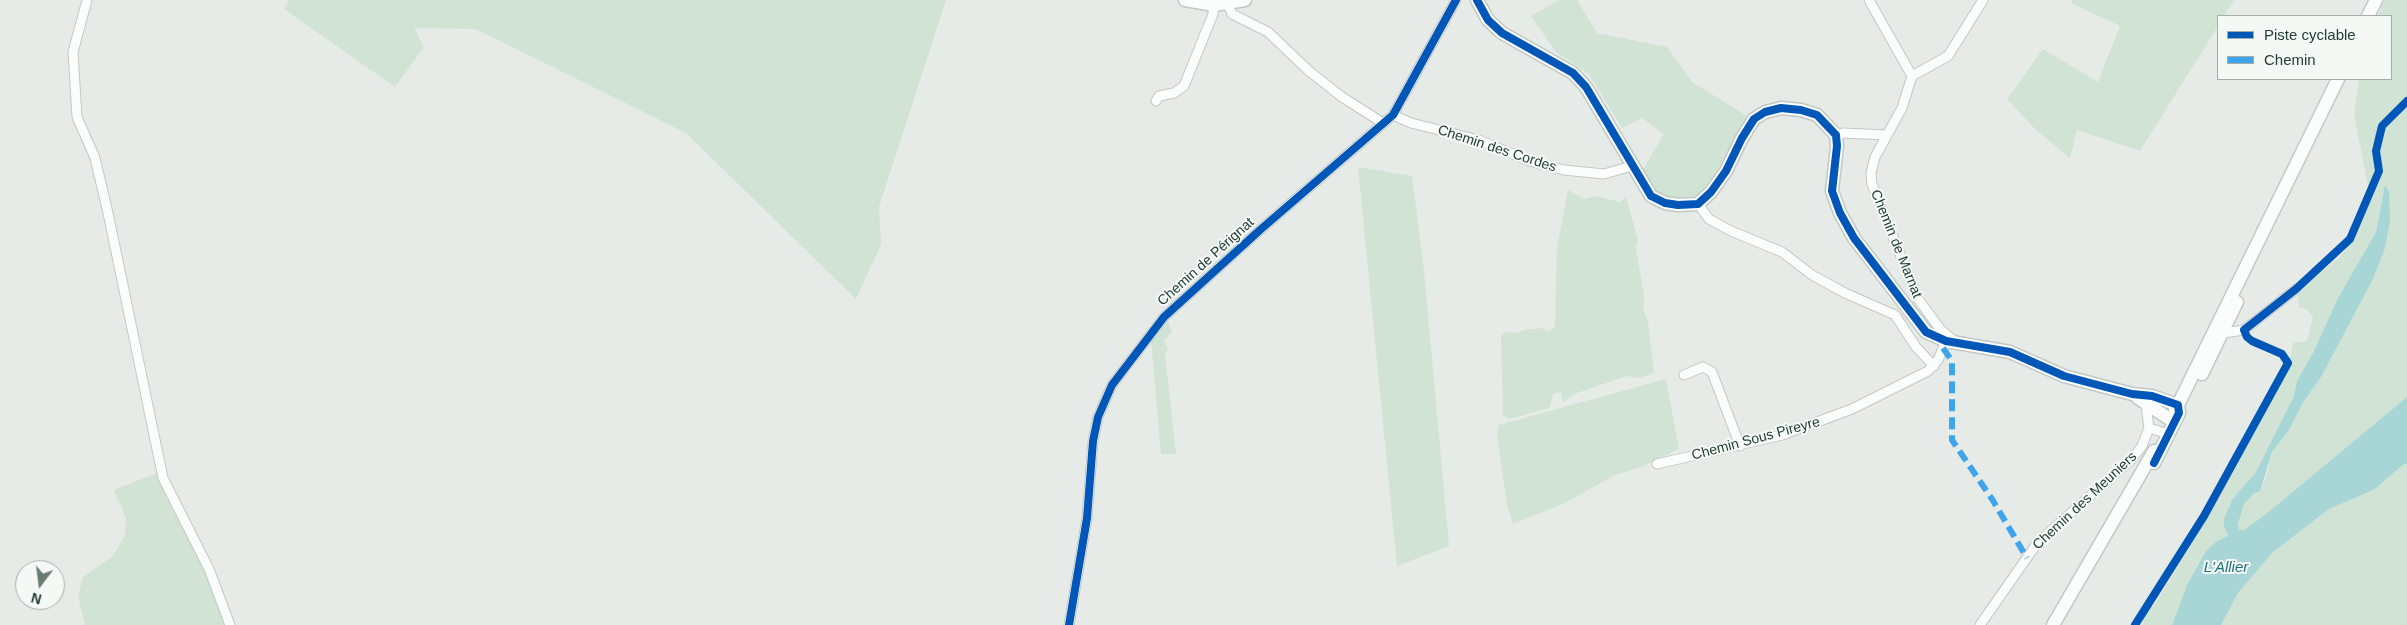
<!DOCTYPE html>
<meta charset="utf-8">
<style>
body{margin:0}
#map{position:relative;width:2407px;height:625px;overflow:hidden;background:#e6ebe8;font-family:Arial,sans-serif}
canvas{display:block}
.legend{position:absolute;left:2217px;top:15px;width:175px;height:65px;box-sizing:border-box;background:#f4f9f6;border:1px solid #a1aea9;margin:0;padding:6px 9px;list-style:none;font-size:15px;color:#243e35}
.legend li{display:flex;align-items:center;gap:10px;height:25px}
.legend b{width:25px;border:1px solid #a1aea9}
.north{position:absolute;left:15px;top:560px;width:50px;height:50px;box-sizing:border-box;background:#f4f9f6;border:1px solid #a1aea9;border-radius:50%;rotate:195deg;font-size:14px;font-weight:700;line-height:20px;text-align:center;color:#243e35}
.north::after{content:'';display:block;margin:auto;width:18px;height:22px;background:#687b74;clip-path:polygon(50% 0,100% 100%,50% 72%,0 100%)}
</style>
<div id="map">
<canvas width="2407" height="625"></canvas>
<ul class="legend">
<li><b style="height:6px;background:#0057b8"></b>Piste cyclable</li>
<li><b style="height:6px;background:#3ea4eb"></b>Chemin</li>
</ul>
<div class="north">N</div>
</div>
<script>
const g = document.querySelector('canvas').getContext('2d');
g.lineJoin = 'round';
function paint(path, color) { g.fillStyle = color; g.fill(path, 'evenodd'); }
const shape = rows => new Path2D(rows.map(r => 'M' + r).join(''));
function trace(path, color, width, dash) { g.strokeStyle = color; g.lineWidth = width; g.lineCap = dash ? 'butt' : 'round'; g.setLineDash(dash || []); g.stroke(path); }
function write(font, color, halo, rows, align = 'center') {
  g.font = font + ' Arial,sans-serif'; g.lineWidth = 4; g.setLineDash([]); g.textBaseline = 'middle'; g.strokeStyle = halo; g.fillStyle = color; for (const [text, x, y, turn = 0] of rows) {
    g.save(); g.translate(x, y); g.rotate((+turn || 0) * Math.PI / 180); g.textAlign = isNaN(turn) ? turn : align; if (halo) g.strokeText(text, 0, 0); g.fillText(text, 0, 0); g.restore();
  }
}
const green = shape([
 [289,0,946,0,879,207,881,244,856,299,686,133,476,29,414,28,424,47,395,87,284,9],
 [1559,0,1577,0,1597,33,1667,47,1692,82,1747,116,1713,184,1698,199,1667,199,1654,190,1641,173,1664,134,1642,118,1622,128,1589,74,1556,52,1531,16],
 [2072,0,2234,0,2224,16,2218,16,2218,26,2140,151,2077,130,2070,158,2034,128,2007,99,2043,49,2098,82,2120,26,2071,3],
 [2384,0,2407,0,2407,397,2266,514,2244,530,2239,531,2238,524,2244,504,2265,481,2272,452,2289,430,2304,401,2321,377,2372,281,2385,186,2376,232,2337,300,2314,351,2297,381,2294,396,2256,472,2232,501,2224,519,2224,526,2228,536,2217,541,2197,565,2172,625,2142,625,2148,604,2153,607,2156,603,2208,517,2277,392,2289,363,2293,343,2307,341,2313,317,2307,309,2299,308,2298,295,2308,282,2339,258,2351,243,2370,196,2354,114,2359,79,2391,79,2391,16,2378,16],
 [1358,167,1412,176,1424,271,1449,546,1397,566],
 [1568,190,1584,199,1596,196,1620,202,1626,197,1638,240,1636,247,1644,297,1643,309,1648,322,1654,373,1639,378,1627,376,1574,394,1563,402,1561,392,1553,394,1550,408,1509,419,1503,414,1501,336,1506,332,1517,333,1524,330,1541,328,1549,332,1555,326,1557,248],
 [1168,322,1172,332,1164,341,1168,349,1165,355,1176,454,1161,454,1151,341],
 [1666,379,1679,449,1644,466,1615,475,1563,504,1513,524,1507,505,1497,434,1499,425],
 [2404,464,2407,464,2407,625,2221,625,2238,593,2272,553,2329,509,2375,489],
 [157,473,168,501,213,586,224,625,85,625,78,596,83,577,113,556,125,535,126,518,114,490]
]);
const water = shape([
 [2385,185,2389,192,2390,221,2385,248,2372,281,2321,377,2304,401,2289,430,2272,452,2260,491,2254,493,2244,504,2238,524,2239,530,2244,530,2266,514,2407,397,2407,464,2404,464,2375,489,2329,509,2272,553,2238,593,2221,625,2172,625,2188,583,2206,551,2217,541,2228,536,2224,526,2224,519,2232,500,2256,472,2294,396,2297,381,2314,351,2337,300,2376,232]
]);
const street = shape([
 [87,0,73,52,77,117,95,158,108,213,163,478,209,569,230,625],
 [1869,0,1912,76],
 [1227,3,1232,14,1268,32,1309,71,1342,97,1383,123],
 [1912,76,1902,108,1875,157,1871,173,1872,184,1918,299,1941,330,1953,340],
 [1912,76,1948,56,1983,0],
 [1156,101,1159,96,1174,93,1184,86,1213,14,1214,5],
 [1393,115,1411,123,1479,140,1529,161,1564,170,1604,174,1632,166],
 [1836,135,1843,133,1886,135],
 [1698,204,1709,219,1731,231,1782,252,1812,275,1845,293,1895,315,1916,347,1934,366],
 [2219,330,2224,333,2244,330,2296,289],
 [1684,375,1703,367,1712,372,1740,446],
 [2149,428,2165,433],
 [1657,464,1782,435,1852,409,1928,371,1938,360,1946,341],
 [1069,625,1087,518,1093,441,1098,417,1112,385,1164,317,1260,230,1393,115,1456,0],
 [1980,625,2038,542,2132,459,2142,446,2149,428,2146,406,2149,401]
]);
const secondary = shape([
 [1185,0,1214,5,1245,0],
 [1477,0,1488,20,1502,33,1573,73,1586,87,1651,196,1665,203,1678,205,1698,204,1711,192,1726,171,1742,138,1754,119,1765,112,1781,108,1801,110,1817,115,1836,135,1837,146,1832,191,1840,213,1854,238,1926,332,1946,341,2010,352,2064,376,2132,394,2152,396,2178,405,2179,413,2154,463],
 [2368,16,2376,0],
 [2202,374,2237,302],
 [2138,398,2171,420,2178,413],
 [2175,411,2338,79],
 [2053,625,2154,451]
]);
const quiet = shape([
 [1943,348,1952,361,1952,440,1992,499,2027,558]
]);
const cycleway = shape([
 [1477,0,1488,20,1502,33,1573,73,1586,87,1651,196,1665,203,1678,205,1698,204,1711,192,1726,171,1742,138,1754,119,1765,112,1781,108,1801,110,1817,115,1836,135,1837,146,1832,191,1840,213,1854,238,1926,332,1946,341,2010,352,2064,376,2132,394,2152,396,2178,405,2179,413,2154,463],
 [1069,625,1087,518,1093,441,1098,417,1112,385,1164,317,1260,230,1393,115,1456,0],
 [2135,625,2204,516,2288,363,2282,354,2252,341,2247,337,2244,330,2296,289,2350,239,2379,171,2376,151,2382,126,2407,101]
]);
const streetNames = [
 ["Chemin des Cordes",1497,149,18],
 ["Chemin de Marnat",1896,244,68],
 ["Chemin de Pérignat",1206,262,-42],
 ["Chemin Sous Pireyre",1756,439,-15],
 ["Chemin des Meuniers",2085,501,-43]
];
const waterNames = [
 ["L'Allier",2226,568]
];
paint(green, '#d0e3d4');
paint(water, '#a8d5d6');
trace(street, '#c3c8c5', 11);
trace(secondary, '#c2c8c5', 15);
trace(street, '#fbfcfc', 9);
trace(secondary, '#fbfcfc', 12);
trace(quiet, '#3ea4eb', 6, [12, 6]);
trace(cycleway, '#0057b8', 8);
write('14px', '#243e35', '#f4f9f6', streetNames);
write('italic 15px', '#207078', '#f4f9f6', waterNames);
</script>
